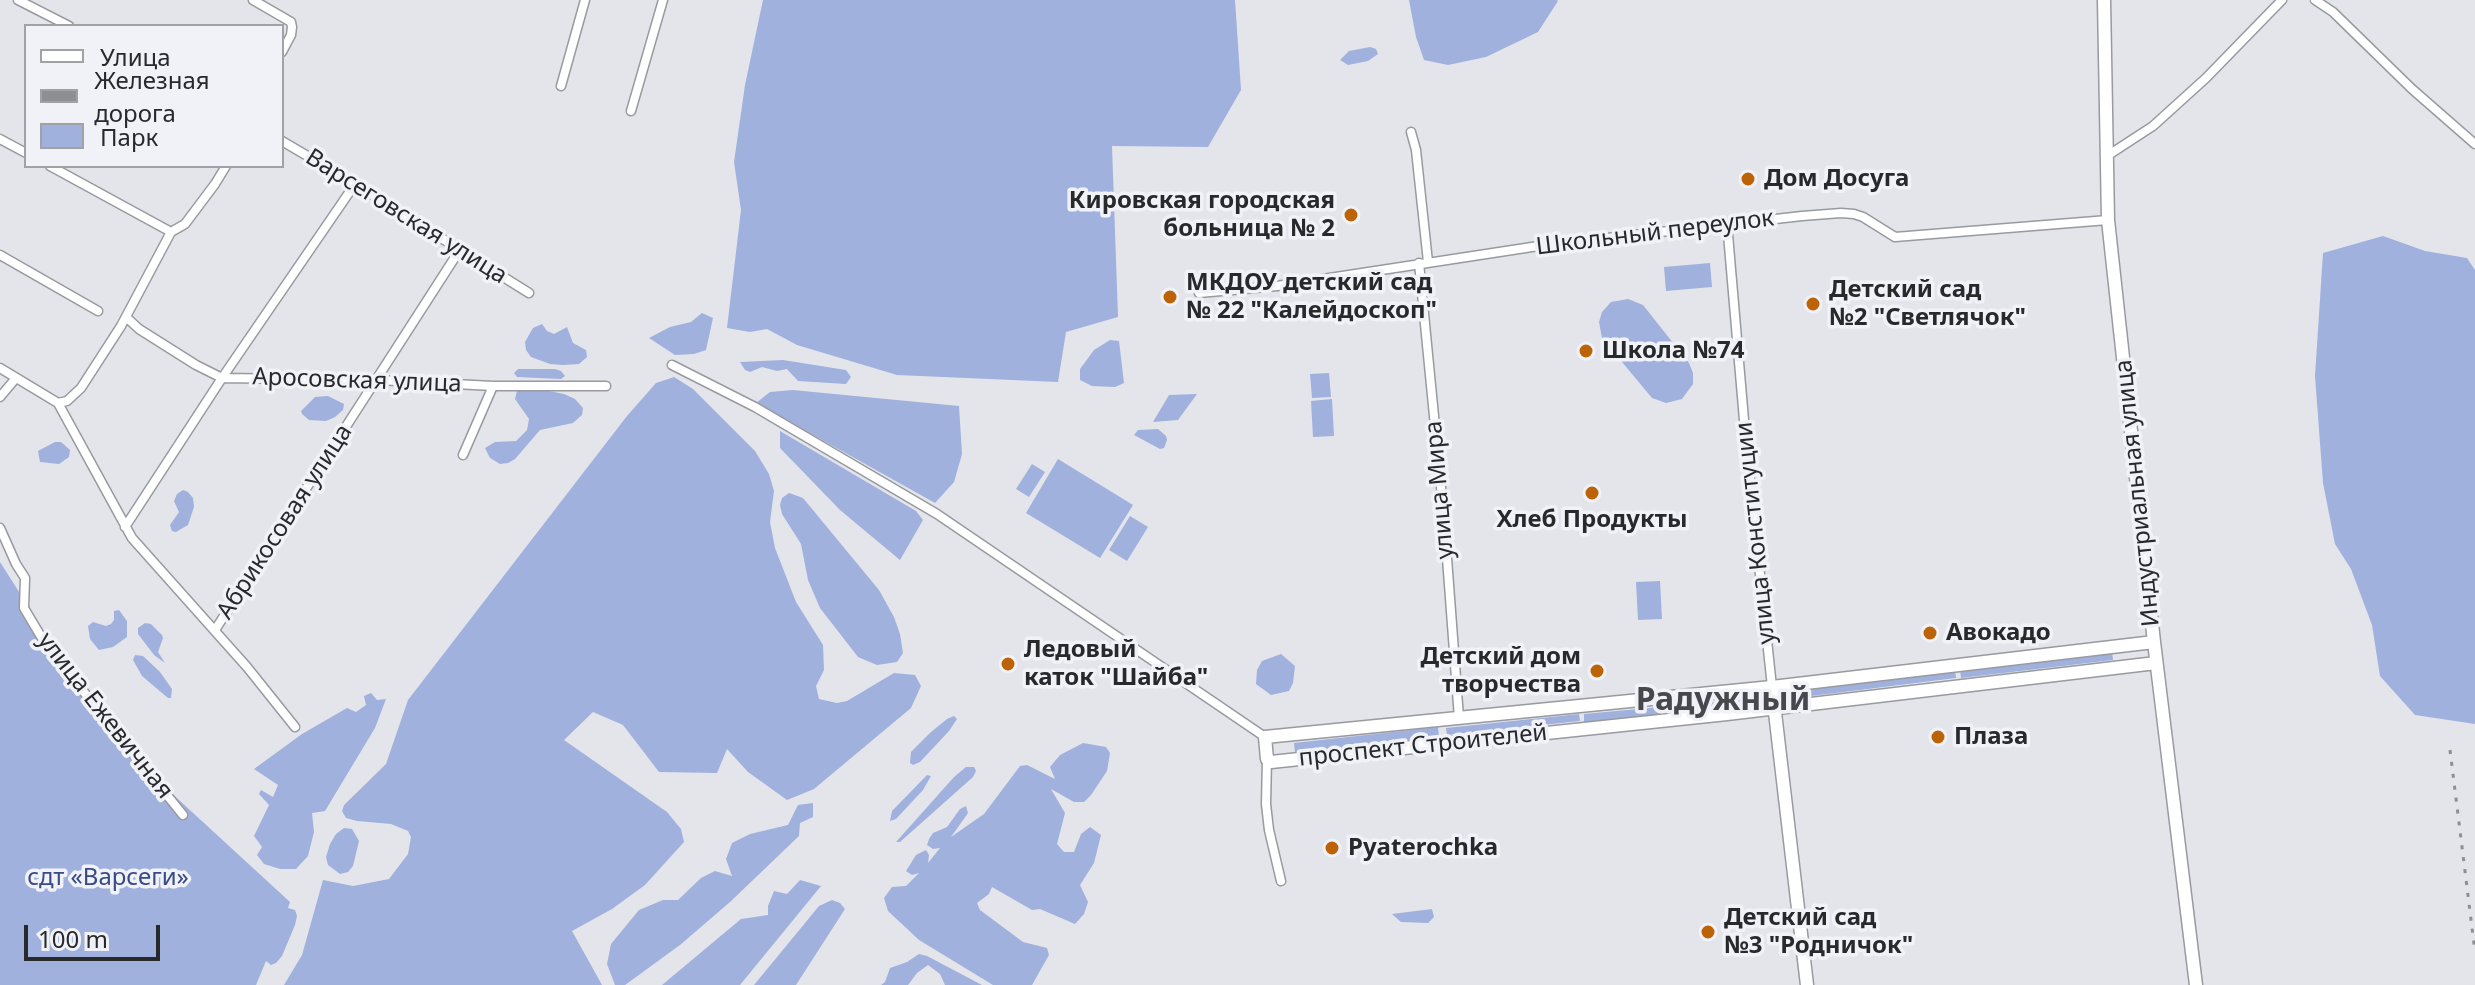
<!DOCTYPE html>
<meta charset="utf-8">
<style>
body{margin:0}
#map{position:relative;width:2475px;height:985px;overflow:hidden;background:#e3e5ea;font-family:"Noto Sans",sans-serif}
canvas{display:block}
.legend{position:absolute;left:24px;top:24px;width:260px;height:144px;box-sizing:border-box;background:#f0f2f8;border:2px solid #a0a2a6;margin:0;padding:10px 14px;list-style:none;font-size:24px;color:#28292b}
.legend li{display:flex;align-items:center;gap:16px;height:40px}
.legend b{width:40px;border:2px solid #a0a2a6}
.scale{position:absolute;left:24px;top:925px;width:136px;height:36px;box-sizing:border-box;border:4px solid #28292b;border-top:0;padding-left:10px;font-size:24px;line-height:28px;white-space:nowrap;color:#28292b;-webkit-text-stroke:6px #f0f2f8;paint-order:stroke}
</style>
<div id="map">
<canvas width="2475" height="985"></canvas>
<ul class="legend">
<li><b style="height:10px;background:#fff"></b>Улица</li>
<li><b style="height:10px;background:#8e8f93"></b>Железная дорога</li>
<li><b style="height:22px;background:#a0b1de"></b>Парк</li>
</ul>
<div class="scale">100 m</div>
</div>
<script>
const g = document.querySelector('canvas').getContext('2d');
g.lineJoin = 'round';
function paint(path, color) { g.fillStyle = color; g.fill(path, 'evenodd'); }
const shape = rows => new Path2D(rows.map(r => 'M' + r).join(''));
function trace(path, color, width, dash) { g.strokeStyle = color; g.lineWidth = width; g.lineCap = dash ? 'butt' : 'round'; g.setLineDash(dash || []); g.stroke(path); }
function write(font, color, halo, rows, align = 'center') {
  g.font = font + ' "Noto Sans",sans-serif'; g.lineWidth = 7; g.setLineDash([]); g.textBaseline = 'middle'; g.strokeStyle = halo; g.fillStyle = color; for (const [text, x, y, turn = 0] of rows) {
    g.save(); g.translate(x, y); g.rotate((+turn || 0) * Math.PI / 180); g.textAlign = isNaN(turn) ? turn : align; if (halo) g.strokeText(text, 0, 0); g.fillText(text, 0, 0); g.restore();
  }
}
const green = shape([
 [763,0,1235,0,1241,90,1208,147,1112,146,1118,317,1066,332,1058,382,897,375,797,345,767,329,750,332,727,328,741,210,734,162,745,85],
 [1409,0,1557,0,1558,1,1538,32,1486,57,1448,65,1424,60,1416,37],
 [1370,47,1376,49,1378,54,1368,61,1348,65,1340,60,1349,51],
 [2383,236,2425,251,2467,258,2475,270,2475,724,2415,715,2380,676,2372,625,2351,569,2335,544,2323,483,2315,376,2323,253],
 [1710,263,1712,287,1666,291,1664,267],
 [1628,299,1643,305,1689,363,1693,373,1693,384,1682,399,1666,403,1652,398,1602,338,1599,322,1602,312,1611,302],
 [702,313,713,318,706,350,694,354,675,355,649,338,670,327,691,322],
 [542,324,547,331,554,334,567,327,573,343,586,350,587,357,579,364,563,365,550,364,531,357,526,350,525,342,533,328],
 [1110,340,1119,341,1124,383,1115,387,1092,386,1080,380,1080,369,1094,350],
 [783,360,846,370,851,377,846,384,798,381,787,369,777,371,762,367,750,372,745,370,740,362],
 [518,369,555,369,561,371,565,376,561,379,517,377,514,373],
 [1329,373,1331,397,1312,398,1310,374],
 [674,377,693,389,755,451,769,474,774,491,770,522,775,548,796,602,823,645,824,670,816,686,819,699,837,703,847,701,894,673,915,675,921,686,911,708,814,789,787,800,748,772,727,749,717,773,659,772,623,725,593,712,564,740,667,812,681,829,684,842,645,885,612,909,572,931,602,985,284,985,302,955,323,880,353,886,389,879,408,854,411,837,408,831,391,824,357,821,346,818,342,811,344,805,386,764,408,700,627,416,656,383],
 [521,390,544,390,564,394,575,399,583,408,582,415,573,423,540,430,515,459,508,463,500,464,490,458,485,448,495,442,516,441,527,430,529,419,515,399,517,391],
 [793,390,959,406,962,454,954,482,935,503,756,403,770,392],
 [1197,394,1178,420,1153,422,1169,395],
 [328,396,344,404,343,410,335,417,326,421,309,420,302,414,301,411,315,397],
 [1332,399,1334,436,1313,437,1311,401],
 [1158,429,1166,436,1167,440,1164,448,1160,449,1134,435,1138,430],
 [780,431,916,511,923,520,900,560,840,510,780,448],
 [55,442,61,442,70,450,69,457,59,464,40,462,38,451],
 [1058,459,1133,505,1100,558,1026,513],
 [1032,464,1045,472,1029,497,1016,489],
 [183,490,188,492,193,498,194,507,188,525,176,532,172,531,170,525,179,512,174,501,177,494],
 [789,493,803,498,879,590,894,617,900,634,903,653,897,662,877,665,858,657,820,608,808,580,801,544,782,514,780,505,782,498],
 [1130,516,1148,527,1127,561,1109,550],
 [0,562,49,639,167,789,290,902,288,908,295,910,297,916,295,925,282,956,276,963,271,965,266,961,256,985,0,985],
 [1660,581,1662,619,1638,620,1636,582],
 [119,610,127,621,127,637,113,647,99,650,90,639,88,626,93,622,106,626,111,624,114,620,114,611],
 [145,623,151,624,162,635,163,638,158,652,165,663,154,655,138,634,138,628],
 [2112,651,2113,660,1961,678,1960,669],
 [1281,654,1295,666,1293,683,1289,691,1271,695,1256,684,1257,670,1262,661],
 [135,655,143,656,160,672,172,689,171,698,168,698,142,676,133,660],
 [1955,670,1956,678,1795,698,1794,690],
 [371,693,377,700,386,699,375,728,325,811,312,813,314,832,308,856,296,869,280,869,264,864,257,855,262,847,254,836,269,805,259,794,261,790,273,797,278,785,254,769,302,734,347,708,356,712,366,705,364,696],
 [1746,699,1746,707,1584,722,1584,714],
 [1579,714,1580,721,1447,735,1446,728],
 [954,716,957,719,949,731,920,762,913,765,910,763,911,752,931,732,947,719],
 [1438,727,1439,737,1295,753,1294,743],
 [1083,743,1106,747,1110,753,1107,771,1091,795,1084,802,1074,802,1051,789,1065,813,1057,844,1064,852,1074,852,1081,834,1090,827,1101,835,1094,863,1080,885,1088,902,1084,914,1075,924,1040,909,1032,910,992,887,989,894,977,903,980,910,1023,942,1047,948,1049,955,1032,985,993,985,919,940,888,911,884,898,892,887,906,886,919,873,912,875,906,871,916,855,926,850,929,855,928,863,940,848,933,849,927,845,929,839,933,833,947,827,960,809,966,806,968,813,951,837,984,814,1020,766,1027,765,1055,779,1050,767,1060,755],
 [966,767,974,767,976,771,973,777,900,842,896,842,954,777],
 [927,775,931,776,923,790,896,819,890,821,892,811],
 [813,803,813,817,800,823,799,836,730,902,680,945,625,985,615,985,607,964,611,944,639,910,663,900,678,900,701,878,715,871,732,876,726,859,732,843,750,834,788,825,798,805],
 [344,828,352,829,359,841,353,866,348,872,340,874,328,865,326,857,330,844,336,834],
 [800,880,821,886,740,985,662,985,741,919,768,915,768,906,774,891,787,894],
 [832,900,840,903,845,909,796,985,754,985,819,906],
 [1432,909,1434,917,1428,923,1401,922,1392,914],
 [919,954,927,956,982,985,945,985,940,974,928,965,917,973,908,985,881,985,885,982,890,968,907,962]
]);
const street = shape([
 [18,0,69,26],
 [253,0,291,22,292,27,291,35,282,52],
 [2315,0,2333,12,2412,89,2475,144],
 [561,86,585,0],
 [631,111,663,0],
 [1411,132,1416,150,1428,262],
 [0,139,26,153],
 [282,141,355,184,529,293],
 [2107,156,2153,126,2206,78,2282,0],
 [50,166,171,232],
 [1727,223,1746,443,1772,687],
 [0,255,98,311],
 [1419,263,1444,518,1459,718],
 [1199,293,1277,286,1545,245,1802,216,1841,213,1854,214,1863,217,1895,237,2108,220],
 [126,317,139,329,196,365,222,378,378,380,493,386,606,386],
 [672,365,755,407,937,514,1265,737],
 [0,368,58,403,132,538,247,667,295,727],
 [0,397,16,378],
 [58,403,67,401,81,388,121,326,171,232,185,224,215,184,226,166],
 [463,455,493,386],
 [125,527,222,378,355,184],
 [0,528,16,564,25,578,24,608,46,645,183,815],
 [215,630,459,251],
 [1267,759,1266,804,1269,830,1281,881]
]);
const secondary = shape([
 [2104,0,2108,220,2154,642,2196,985],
 [2154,642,1772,687,1265,737,1267,759,1271,762,1727,714,2156,663],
 [1772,687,1807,985]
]);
const rail = shape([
 [2450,750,2475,952]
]);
const markers = [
 [1748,179,8,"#bd6307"],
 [1351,215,8,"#bd6307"],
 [1170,297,8,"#bd6307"],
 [1813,304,8,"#bd6307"],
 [1586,351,8,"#bd6307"],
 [1592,493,8,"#bd6307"],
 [1930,633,8,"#bd6307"],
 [1008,664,8,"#bd6307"],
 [1597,671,8,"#bd6307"],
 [1938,737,8,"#bd6307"],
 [1332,848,8,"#bd6307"],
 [1708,932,8,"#bd6307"]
];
const poiNames = [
 ["Дом Досуга",1764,179],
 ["Кировская городская",1335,201,"right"],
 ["больница № 2",1335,229,"right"],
 ["МКДОУ детский сад",1186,283],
 ["№ 22 \"Калейдоскоп\"",1186,311],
 ["Детский сад",1829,290],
 ["№2 \"Светлячок\"",1829,318],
 ["Школа №74",1602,351],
 ["Хлеб Продукты",1592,520,"center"],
 ["Авокадо",1946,633],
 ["Ледовый",1024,650],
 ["каток \"Шайба\"",1024,678],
 ["Детский дом",1581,657,"right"],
 ["творчества",1581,685,"right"],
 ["Плаза",1954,737],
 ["Pyaterochka",1348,848],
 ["Детский сад",1724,918],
 ["№3 \"Родничок\"",1724,946]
];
const streetNames = [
 ["Варсеговская улица",406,217,32],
 ["Школьный переулок",1655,233,-7],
 ["Аросовская улица",357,381,2],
 ["улица Мира",1440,490,-95],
 ["Индустриальная улица",2138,493,-96],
 ["Абрикосовая улица",285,522,-57],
 ["улица Конституции",1756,533,-96],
 ["улица Ежевичная",105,716,52],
 ["проспект Строителей",1423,746,-6]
];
const parkNames = [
 ["сдт «Варсеги»",108,878]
];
const districtNames = [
 ["Радужный",1723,701]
];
paint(green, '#a0b1de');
trace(street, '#989a9f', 11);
trace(secondary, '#989a9f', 15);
trace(street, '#fff', 8);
trace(secondary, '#fff', 12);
trace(rail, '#8e8f93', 3, [4, 8]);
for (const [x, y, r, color] of markers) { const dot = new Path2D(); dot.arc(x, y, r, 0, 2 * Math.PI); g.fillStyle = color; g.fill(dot); trace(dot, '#f0f2f8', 3); }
write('bold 24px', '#28292b', '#f0f2f8', poiNames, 'left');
write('24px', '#28292b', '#f0f2f8', streetNames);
write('24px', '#384a87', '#f0f2f8', parkNames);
write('bold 32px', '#46484c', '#f0f2f8', districtNames);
</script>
